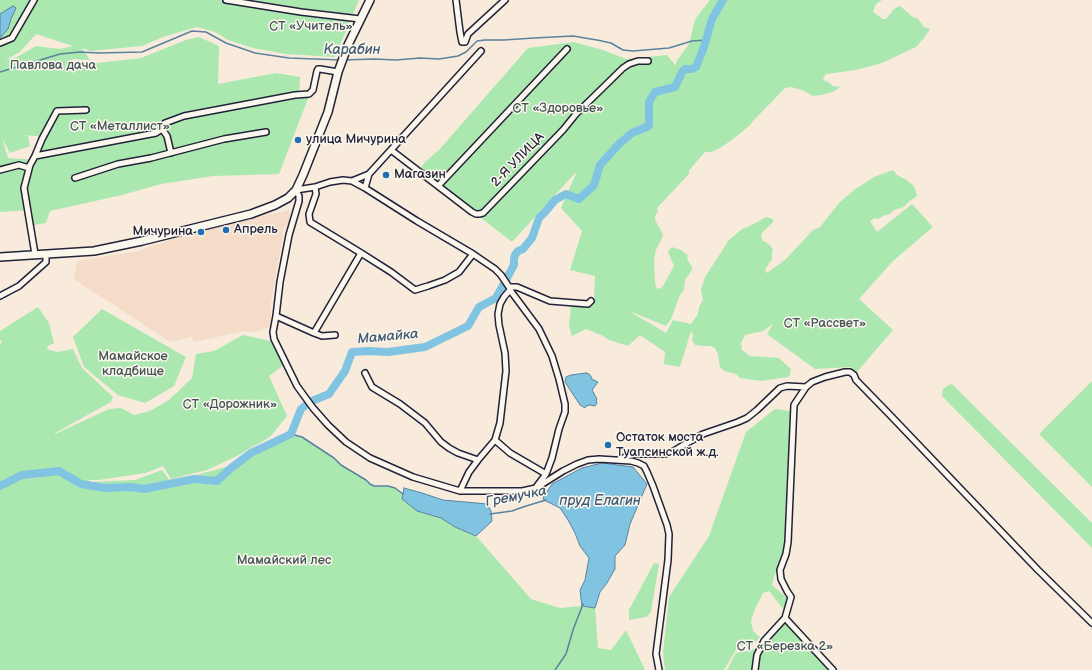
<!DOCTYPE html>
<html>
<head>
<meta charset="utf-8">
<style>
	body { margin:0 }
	canvas { display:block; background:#f8ebdc }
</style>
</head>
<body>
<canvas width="1092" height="670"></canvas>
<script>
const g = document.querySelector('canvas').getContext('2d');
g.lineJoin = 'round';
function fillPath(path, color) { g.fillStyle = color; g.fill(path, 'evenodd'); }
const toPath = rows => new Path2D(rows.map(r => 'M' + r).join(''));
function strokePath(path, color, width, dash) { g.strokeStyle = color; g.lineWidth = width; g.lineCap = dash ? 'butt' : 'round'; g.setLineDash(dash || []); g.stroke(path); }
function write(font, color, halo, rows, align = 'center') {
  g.font = font + ' "Balsamiq Sans",sans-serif'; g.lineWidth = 3; g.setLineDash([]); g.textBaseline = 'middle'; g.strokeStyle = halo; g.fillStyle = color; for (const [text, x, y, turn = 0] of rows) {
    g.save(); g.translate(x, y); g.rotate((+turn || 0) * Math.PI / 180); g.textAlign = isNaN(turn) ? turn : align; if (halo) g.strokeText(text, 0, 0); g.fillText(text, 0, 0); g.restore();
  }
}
const built = toPath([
	[290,210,289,222,284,228,270,309,272,320,269,328,252,332,245,331,194,342,192,337,170,342,74,279,77,261,140,251,147,247,223,225]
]);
const green = toPath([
	[0,0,359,0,335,57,286,54,253,48,228,40,215,32,197,27,163,37,142,46,91,51,82,48,90,60,73,59,70,66,141,58,186,40,199,37,219,46,218,84,276,73,300,77,299,97,309,96,279,174,213,176,161,184,122,195,50,211,46,223,34,225,30,210,0,212],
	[36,34,73,46,60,49,36,46,17,57,5,60,20,52],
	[24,135,47,137,36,160,8,158,2,138,10,153,30,146,28,136],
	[710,0,882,0,876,4,873,12,883,19,886,19,894,9,900,6,913,17,918,19,924,27,930,29,924,38,916,47,882,63,856,70,826,74,823,79,825,81,828,82,833,86,840,87,835,91,822,95,813,96,802,90,791,87,785,88,753,121,750,125,732,140,720,148,711,152,705,152,691,168,689,171,689,174,657,208,658,211,655,216,655,220,663,234,662,238,656,250,654,259,655,283,656,287,658,289,661,288,663,286,674,266,668,252,670,249,672,247,681,250,686,254,688,256,687,259,692,267,692,270,685,280,684,290,680,295,671,319,666,326,629,311,666,333,673,320,691,324,698,314,699,307,702,302,703,299,701,290,705,277,729,240,742,229,748,227,766,217,773,219,773,222,761,234,762,240,770,245,773,250,772,253,772,259,765,270,767,273,786,259,813,230,820,227,839,203,854,190,874,177,893,170,897,175,905,179,913,185,917,194,916,197,908,202,904,207,894,210,890,214,883,216,878,219,875,218,870,221,877,232,912,204,933,227,893,261,859,299,893,330,856,373,851,367,815,369,767,334,773,324,763,331,745,335,741,343,742,350,750,356,779,358,791,369,790,375,788,377,761,381,740,378,736,374,724,371,720,367,718,354,715,348,710,346,703,346,695,345,692,340,693,335,691,331,680,367,664,364,665,352,640,335,628,346,609,340,603,336,586,329,572,336,569,326,571,306,587,306,594,299,595,276,570,270,582,231,561,208,577,171,512,242,419,170,425,162,439,150,528,48,574,42,603,50,626,59,667,55,676,66,676,63,678,59,689,44,694,24,696,18],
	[38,307,49,323,54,343,48,346,47,349,57,352,73,349,82,368,113,397,111,402,55,433,55,434,109,409,121,408,134,415,150,411,169,400,192,378,196,354,214,351,243,335,270,341,284,365,269,376,287,416,270,437,235,457,207,470,171,479,163,466,146,473,99,480,88,480,77,473,91,482,135,480,162,470,171,482,229,466,292,435,302,437,334,458,341,465,366,480,370,484,374,486,388,486,395,488,403,494,402,499,417,511,441,518,455,527,476,536,531,599,560,608,582,606,595,608,598,648,611,650,626,630,645,670,0,670,0,344,2,342,0,339,0,331],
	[102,309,186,357,174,386,145,403,118,395,84,367,73,337],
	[1092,381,1092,487,1039,434],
	[950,384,953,385,1092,523,1092,548,942,396,943,389],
	[775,409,790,411,785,516,785,542,783,554,774,577,772,585,787,598,788,602,786,608,783,609,769,591,763,593,755,609,751,621,753,631,760,637,750,647,739,645,724,670,665,670,663,653,669,597,709,536,746,432],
	[654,563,659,564,651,612,646,617,629,620,629,610],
	[784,613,837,670,727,670,736,653,755,649]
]);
const water = toPath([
	[13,6,16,8,11,19,8,29,0,38,0,14,13,6],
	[586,373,589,374,592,378,592,380,594,380,598,382,592,390,597,399,596,400,597,403,595,406,590,405,586,406,585,408,580,405,565,382,566,377,571,375,586,373],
	[602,463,633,467,647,484,630,524,625,545,615,556,615,569,607,583,600,592,595,608,582,606,581,599,580,590,585,580,589,558,580,546,575,533,568,520,560,508,544,500,543,498,552,484,582,468,602,463],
	[404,488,422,493,443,500,487,504,491,511,492,521,476,536,455,527,441,518,417,511,402,499,404,488]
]);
const stream = toPath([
	[344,60,374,59,396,60,420,58,439,59,458,56,466,52,477,41,485,40,504,40,534,38,573,36,597,40,611,43,623,50,633,51,669,48,692,41,706,40],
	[0,72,60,54,80,52,99,53,142,52,192,31,206,32,226,43,255,53,289,58,341,60],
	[291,434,302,437,334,458,341,465,366,480,370,484,374,486,388,486,395,488,403,494],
	[490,514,512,511,523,507,546,500],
	[555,670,566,654,573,630,583,604]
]);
const river = toPath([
	[312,401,329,394,345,371,352,352,369,351,388,352,425,347,468,326,479,307,496,298,514,265,514,259,515,255,518,251,523,249,532,238,539,218,546,211,555,200,566,194,579,199,594,185,600,165,619,144,632,133,649,126,649,102,655,92,675,87,682,72,685,69,692,69,696,67,704,47,712,19,723,0],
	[0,486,22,475,59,471,81,484,105,488,131,487,144,489,194,479,217,481,231,468,251,453,291,434,301,409,306,405]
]);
const street = toPath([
	[226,0,301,12,360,19],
	[456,0,460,32,462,42,465,42,468,34,505,0],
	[0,43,12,38,34,0],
	[162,129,167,136,171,153],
	[391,150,472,212,476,214,479,214,483,213,563,130,576,114,623,68,629,64,638,61,648,61],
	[35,156,156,133,162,129,165,123,184,116,295,95,309,94,313,90,317,71,318,69,320,69,338,72],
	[0,170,19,165,29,168],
	[75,178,118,164,151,158,224,139,266,132],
	[352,181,365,188,417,221,473,254,495,269,501,275,509,287,517,287,550,301,588,304,591,301],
	[438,186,567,49],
	[315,187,316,194,309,214,310,222,361,253,391,272,415,290,428,286,445,280,459,272,473,254],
	[365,188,369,174],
	[35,254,24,188,30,165,35,156,42,139,57,111,86,110],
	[509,287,510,290,539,329,552,356,559,379,565,404,565,412,559,429,552,458,546,474,537,486],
	[0,296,19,286,46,262,46,254],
	[276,316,273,332,274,339,297,386,313,408,328,425,346,442,370,458,413,477,460,491,522,491,536,488,563,471,577,464,588,460,599,459,631,461,638,463,644,466,647,472,653,486,667,525,669,534,668,560,656,654,659,670],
	[314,333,361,253],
	[335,335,322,336,314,333,276,316,280,282,289,235,299,201,299,196,296,190,315,187,330,182,343,180,352,181,369,174,481,51],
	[365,373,372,387,400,404,425,423,441,442,449,448,458,453,478,460],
	[495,440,510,453,546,474],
	[618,460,633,454,665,454,674,451,687,443,703,434,738,422,747,418,757,410,780,388,787,386,806,387],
	[460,491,469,472,478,460,495,440,500,423,506,371,505,353,499,325,498,314,500,304,504,297,510,290],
	[785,618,833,670],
	[755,670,757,655,764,641,785,618,791,597,787,591,781,579,780,570,786,554,788,542,794,405,806,387,812,382,825,377,845,372,850,372,854,375,856,380,890,415,1038,570,1092,623]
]);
const secondary = toPath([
	[0,257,94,251,142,241,251,214,275,205,288,198,296,190,303,175,328,112,338,72,348,45,370,0]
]);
const markers = [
	[298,140,4,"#1f6fb2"],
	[386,175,4,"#1f6fb2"],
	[226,230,4,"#1f6fb2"],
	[201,232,4,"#1f6fb2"],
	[608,445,4,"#1f6fb2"]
];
const parkNames = [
	["СТ «Учитель»",311,27],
	["Павлова дача",53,66],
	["СТ «Здоровье»",558,109],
	["СТ «Металлист»",120,127],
	["СТ «Рассвет»",825,324],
	["Мамайское",133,357],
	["кладбище",133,372],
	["СТ «Дорожник»",230,405],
	["Мамайский лес",284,561],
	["СТ «Березка 2»",785,647]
];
const poiNames = [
	["улица Мичурина",306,140],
	["Магазин",394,175],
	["Апрель",234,230],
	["Мичурина",193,232,"right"],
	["Остаток моста",616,438],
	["Туапсинской ж.д.",616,453]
];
const streetNames = [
	["2-Я УЛИЦА",518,160,-46]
];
const waterNames = [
	["Карабин",352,50],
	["Мамайка",388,337,-5],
	["Гремучка",516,497,-11],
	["пруд Елагин",600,501]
];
fillPath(built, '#f4dcc9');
fillPath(green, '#aae8b0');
fillPath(water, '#81c4e2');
strokePath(water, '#5b839f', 1);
strokePath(stream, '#5b839f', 1.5);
strokePath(river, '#81c4e2', 8);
strokePath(street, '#22223b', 8);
strokePath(secondary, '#22223b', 10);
strokePath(street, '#fbf7ec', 5);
strokePath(secondary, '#fbf7ec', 7);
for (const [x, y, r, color] of markers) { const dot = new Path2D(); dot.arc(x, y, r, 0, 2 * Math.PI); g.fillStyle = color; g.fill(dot); strokePath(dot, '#fbf7ec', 1.5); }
write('13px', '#445458', '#fbf7ec', parkNames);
write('13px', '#22223b', '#fbf7ec', poiNames, 'left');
write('13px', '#22223b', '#fbf7ec', streetNames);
write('italic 14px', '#435b75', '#fbf7ec', waterNames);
</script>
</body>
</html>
